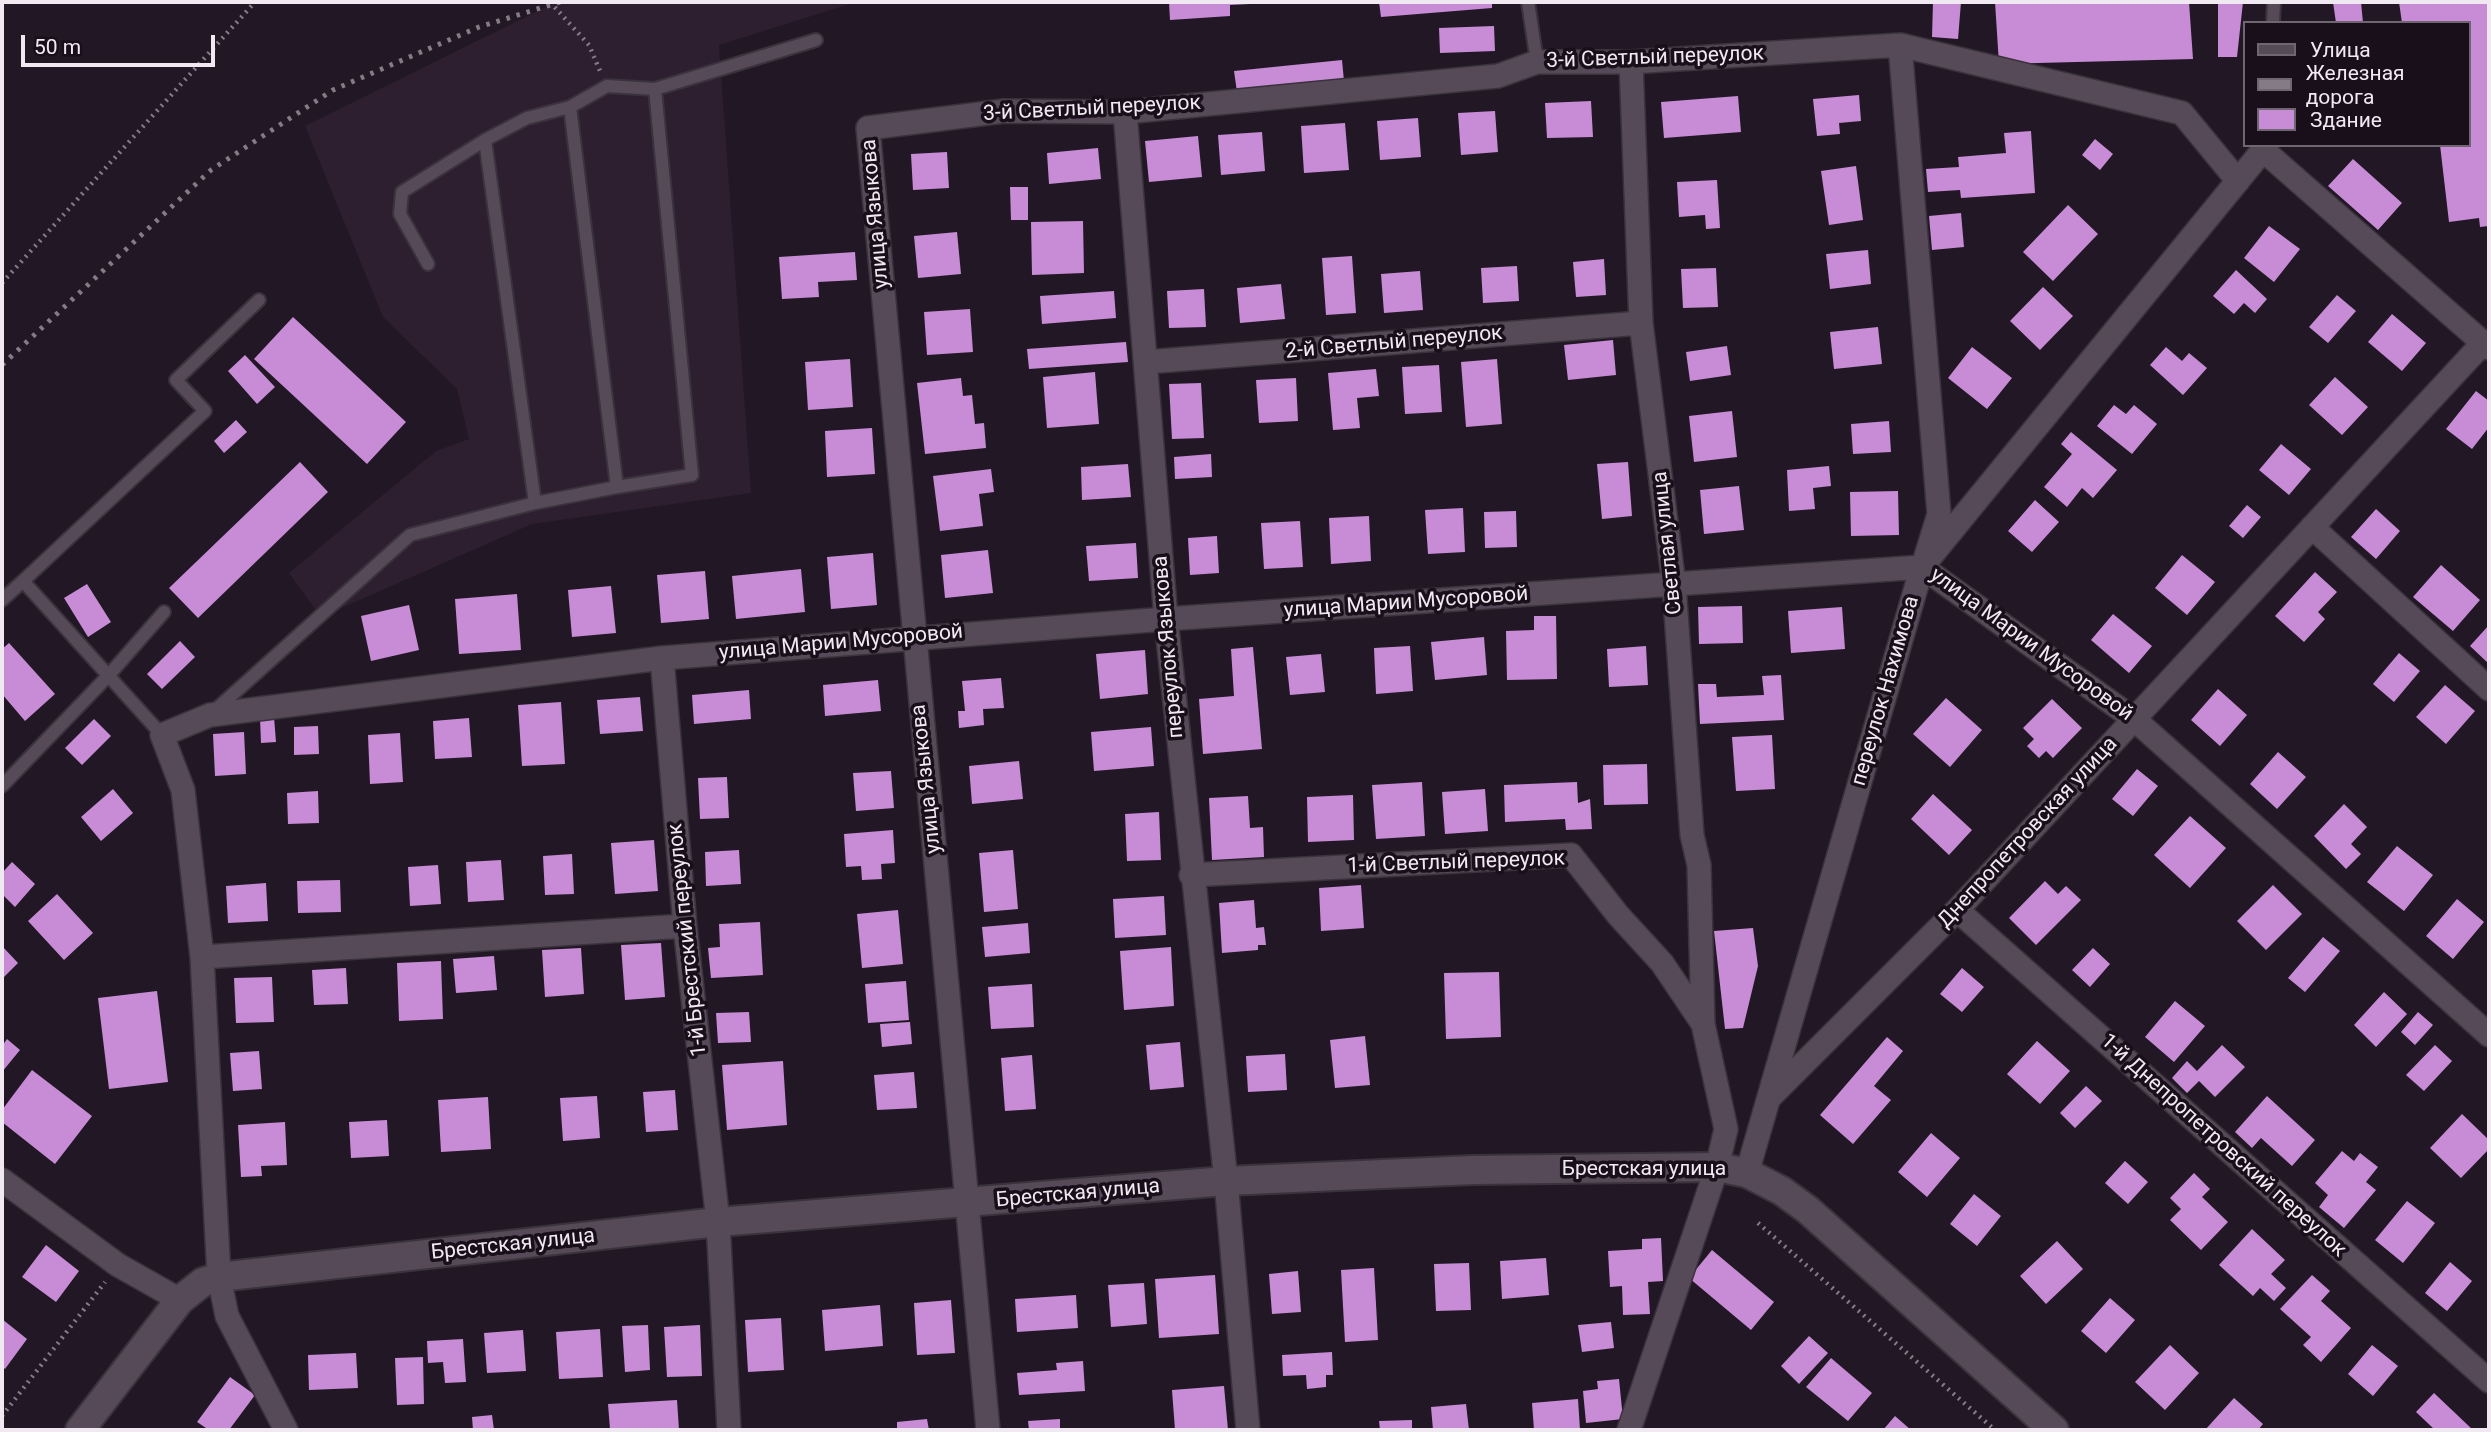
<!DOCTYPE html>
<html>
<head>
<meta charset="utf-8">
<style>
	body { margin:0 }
	#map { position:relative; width:2491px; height:1432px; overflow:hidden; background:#221825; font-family:Roboto,sans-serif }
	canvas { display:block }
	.frame { position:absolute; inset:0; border:4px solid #f1e9f2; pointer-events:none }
	.legend { position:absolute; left:2243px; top:21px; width:228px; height:126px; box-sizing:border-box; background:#190f1b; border:2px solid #6f6671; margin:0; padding:9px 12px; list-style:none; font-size:21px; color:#f1e9f2 }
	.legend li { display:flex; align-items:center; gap:14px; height:35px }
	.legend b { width:35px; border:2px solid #6f6671 }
	.scale { position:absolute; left:21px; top:35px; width:194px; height:32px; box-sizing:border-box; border:4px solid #f1e9f2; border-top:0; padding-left:9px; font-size:21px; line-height:24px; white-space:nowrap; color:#f1e9f2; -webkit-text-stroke:5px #190f1b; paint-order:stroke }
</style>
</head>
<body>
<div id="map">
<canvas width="2491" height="1432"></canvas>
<div class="frame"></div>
<ul class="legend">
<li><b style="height:9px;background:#564a59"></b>Улица</li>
<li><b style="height:9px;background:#847b86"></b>Железная дорога</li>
<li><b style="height:19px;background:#c78cd5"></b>Здание</li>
</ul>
<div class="scale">50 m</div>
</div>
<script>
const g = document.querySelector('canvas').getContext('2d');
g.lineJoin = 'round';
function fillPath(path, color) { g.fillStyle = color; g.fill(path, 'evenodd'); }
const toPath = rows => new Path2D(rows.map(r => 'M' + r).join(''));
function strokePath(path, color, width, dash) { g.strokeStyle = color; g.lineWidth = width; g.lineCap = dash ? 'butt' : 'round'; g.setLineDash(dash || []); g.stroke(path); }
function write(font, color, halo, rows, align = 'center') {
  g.font = font + ' Roboto,sans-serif'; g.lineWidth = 7; g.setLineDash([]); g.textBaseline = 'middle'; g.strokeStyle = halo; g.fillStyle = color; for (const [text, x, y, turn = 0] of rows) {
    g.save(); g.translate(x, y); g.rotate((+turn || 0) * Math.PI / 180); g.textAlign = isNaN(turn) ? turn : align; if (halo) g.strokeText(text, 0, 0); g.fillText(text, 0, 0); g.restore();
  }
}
const built = toPath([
	[556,2,856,2,719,45,751,493,532,524,321,617,289,573,436,451,469,439,457,389,383,317,305,126]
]);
const building = toPath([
	[1169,2,1250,2,1250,4,1230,5,1230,16,1170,20],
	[1379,2,1492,2,1492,8,1381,17],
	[1933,2,1961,2,1958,39,1932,37],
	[1995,2,2189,2,2193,59,1999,64],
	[2218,2,2243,2,2237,57,2218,57],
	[2333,2,2361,2,2363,23,2336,23],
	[2399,2,2489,2,2489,226,2480,227,2479,218,2449,222,2440,145,2468,145,2468,23,2402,23],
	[1494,26,1495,51,1440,53,1439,28],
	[1342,60,1344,81,1237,92,1234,71],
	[1859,95,1861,121,1839,123,1840,134,1817,136,1813,99],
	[1738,96,1741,132,1664,138,1661,102],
	[1591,101,1593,137,1547,138,1545,103],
	[1495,111,1498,152,1461,155,1458,113],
	[1418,118,1421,157,1380,160,1377,121],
	[1345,123,1349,170,1304,173,1301,126],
	[2031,131,2035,193,1961,198,1960,190,1928,192,1926,169,1959,167,1958,157,2006,153,2004,133],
	[1262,132,1265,171,1221,175,1218,135],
	[1198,136,1202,177,1149,182,1145,141],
	[2095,139,2113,154,2100,170,2082,155],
	[1098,148,1101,179,1049,184,1047,153],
	[947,152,949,188,913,190,911,154],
	[2353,159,2402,203,2378,230,2328,186],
	[1856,166,1863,220,1829,225,1821,171],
	[1717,180,1720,228,1706,229,1705,215,1679,217,1677,182],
	[1010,187,1028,187,1028,220,1011,220],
	[2068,205,2098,234,2053,281,2023,252],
	[1961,213,1964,247,1932,250,1929,216],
	[1083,221,1084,273,1032,275,1031,222],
	[2269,226,2300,249,2274,282,2244,258],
	[957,232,961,274,918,278,914,236],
	[1868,250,1871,284,1830,289,1826,254],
	[855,252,857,280,818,282,819,297,782,299,779,257],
	[1352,256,1356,313,1326,315,1322,258],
	[1604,259,1606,295,1576,297,1573,262],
	[1517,266,1519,301,1483,303,1481,268],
	[1716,268,1718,307,1683,308,1681,269],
	[2236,270,2267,299,2255,313,2244,303,2234,314,2213,296],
	[1420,271,1423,310,1384,313,1381,274],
	[1281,284,1285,319,1240,323,1237,288],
	[2043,287,2073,316,2040,350,2010,321],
	[1204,289,1206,327,1169,328,1167,291],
	[1114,291,1116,318,1042,324,1040,296],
	[2337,295,2356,311,2328,343,2309,327],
	[970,309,973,352,927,355,924,312],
	[2392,314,2426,343,2402,371,2368,342],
	[293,317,406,422,367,464,254,359],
	[1878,327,1882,364,1834,369,1830,332],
	[1613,340,1616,375,1568,380,1564,345],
	[1126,342,1128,362,1029,369,1027,349],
	[1727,346,1731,375,1690,381,1686,352],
	[1972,347,2012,378,1987,409,1948,378],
	[2166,347,2182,361,2189,353,2207,368,2183,395,2150,365],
	[245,355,275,387,257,404,228,371],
	[850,359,853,407,808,410,805,362],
	[1497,359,1502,424,1466,427,1461,362],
	[1439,365,1442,412,1405,414,1402,367],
	[1376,369,1379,396,1357,398,1360,428,1333,430,1328,373],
	[1095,372,1099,424,1047,428,1043,377],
	[2335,377,2368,407,2342,435,2309,405],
	[961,378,963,396,972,395,975,424,984,423,986,448,925,454,917,383],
	[1296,378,1298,421,1259,423,1256,380],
	[1201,383,1204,438,1172,439,1169,384],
	[2476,391,2489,401,2489,427,2472,449,2446,429],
	[2114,405,2126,414,2134,405,2157,424,2132,454,2097,426],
	[1732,411,1737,457,1694,462,1689,416],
	[236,420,247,432,224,453,214,441],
	[1889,421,1891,452,1853,454,1851,424],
	[872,428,875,474,827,477,825,431],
	[2071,432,2117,470,2093,498,2082,488,2067,507,2044,487,2072,454,2061,444],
	[2281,444,2311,469,2289,495,2259,470],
	[1211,454,1212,477,1175,479,1174,457],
	[300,462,328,492,198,618,169,588],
	[1628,462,1632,516,1602,519,1597,464],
	[1128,464,1131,497,1082,500,1081,467],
	[1829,466,1831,486,1813,488,1815,509,1789,511,1787,470],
	[991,469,994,492,979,494,983,526,940,531,933,476],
	[1739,486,1744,530,1704,534,1700,490],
	[1898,491,1899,535,1851,536,1850,492],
	[2035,500,2059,522,2032,552,2008,531],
	[2247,505,2261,517,2243,538,2229,526],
	[1463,508,1465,552,1428,554,1425,510],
	[2376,509,2400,531,2376,559,2351,537],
	[1516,511,1517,547,1485,548,1484,512],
	[1369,516,1371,561,1331,564,1329,518],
	[1300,521,1303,567,1264,569,1261,523],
	[1217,536,1219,573,1190,575,1188,538],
	[1136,543,1138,578,1089,581,1086,546],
	[988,550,993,593,945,598,941,555],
	[873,553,877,605,831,609,827,557],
	[2182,555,2215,582,2187,615,2155,588],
	[2441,565,2480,600,2453,631,2413,597],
	[801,569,805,612,736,619,732,576],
	[705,571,709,619,661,623,657,575],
	[2315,572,2337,592,2318,612,2325,619,2304,642,2275,616],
	[87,584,111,622,88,637,64,598],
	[611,586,616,633,572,637,568,590],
	[517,594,521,650,459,654,455,599],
	[409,605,419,650,371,661,361,616],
	[1742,606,1743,643,1699,644,1698,607],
	[1842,607,1845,649,1791,653,1788,611],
	[2113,614,2152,646,2129,673,2091,640],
	[1534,616,1556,616,1557,679,1507,680,1506,631,1534,630],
	[2489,625,2489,664,2470,646],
	[1484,637,1487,675,1435,680,1431,642],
	[180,641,195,657,162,689,147,674],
	[9,643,55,694,25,721,2,694,2,649],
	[1410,646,1413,691,1376,694,1374,648],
	[1646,646,1648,685,1609,687,1607,649],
	[1253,647,1262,749,1203,754,1199,699,1234,696,1231,649],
	[1145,650,1148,694,1100,699,1096,654],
	[2399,653,2420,671,2394,702,2373,684],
	[1321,654,1325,692,1290,695,1286,657],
	[1781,675,1784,720,1700,724,1698,684,1716,684,1717,697,1764,695,1762,676],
	[1001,678,1004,708,983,709,984,725,959,728,958,711,965,711,962,681],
	[878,680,881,711,825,716,823,685],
	[2445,685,2475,711,2446,744,2416,717],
	[2218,689,2247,715,2220,746,2191,720],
	[749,690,751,719,694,724,692,695],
	[640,697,643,731,600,734,597,700],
	[1946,698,1982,730,1950,767,1913,734],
	[2052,699,2082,728,2053,758,2046,751,2039,758,2027,746,2034,739,2023,728],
	[561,702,565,764,522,766,518,705],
	[274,717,276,742,261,743,260,718],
	[469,718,472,757,435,759,433,721],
	[94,719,111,736,82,765,65,748],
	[318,726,319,754,294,755,294,727],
	[1151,727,1154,766,1094,771,1091,732],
	[244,732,246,774,215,776,213,734],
	[400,733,403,782,370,784,368,735],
	[1772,735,1775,789,1736,791,1732,737],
	[2278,752,2306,777,2277,809,2250,784],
	[1019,761,1023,799,972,804,969,766],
	[1647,764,1648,804,1604,805,1603,765],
	[2137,769,2158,786,2133,816,2112,799],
	[891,771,894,808,856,811,853,773],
	[727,777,729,818,700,819,698,778],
	[1422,782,1425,836,1376,839,1372,785],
	[1577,782,1578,803,1590,799,1592,829,1566,830,1565,819,1505,822,1504,785],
	[113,789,133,813,101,841,81,817],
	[1485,789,1488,831,1445,834,1442,792],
	[318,791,319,823,288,824,287,793],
	[1933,794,1972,830,1949,855,1911,819],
	[1353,795,1354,840,1308,842,1307,797],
	[1248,796,1250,828,1263,827,1264,857,1212,860,1209,798],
	[2344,804,2367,827,2351,844,2361,854,2346,869,2314,836],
	[1159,812,1161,860,1127,861,1125,814],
	[2190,816,2226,848,2190,888,2154,855],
	[893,830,895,863,881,864,882,879,862,880,861,866,846,867,844,834],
	[654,840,658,891,615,894,611,843],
	[2397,846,2433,875,2404,911,2367,882],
	[739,850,741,884,706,886,705,852],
	[1013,850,1018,909,984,912,979,853],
	[572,854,574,894,545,895,543,856],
	[501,860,504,900,468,902,466,862],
	[12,862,35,884,15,907,2,894,2,873],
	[438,865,441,904,410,906,408,867],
	[340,880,341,912,298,913,297,881],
	[2045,881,2058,894,2066,886,2081,900,2036,945,2009,918],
	[266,883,268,921,228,923,226,886],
	[1361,885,1364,928,1321,931,1319,888],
	[2273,885,2302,914,2266,950,2237,921],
	[57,894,93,933,64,960,28,921],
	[1164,896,1166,935,1115,938,1113,899],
	[2457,899,2484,922,2453,959,2426,936],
	[1254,900,1256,928,1264,927,1266,945,1258,945,1258,950,1222,953,1219,903],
	[898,910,903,964,862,968,857,914],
	[760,922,763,975,711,978,708,948,720,947,719,924],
	[1028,923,1030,953,985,957,982,927],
	[1753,928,1758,966,1743,1028,1725,1029,1714,931],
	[2323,937,2340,951,2305,992,2288,978],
	[661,943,665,997,625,1000,621,945],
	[2,946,18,963,2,979],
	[1171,947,1174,1006,1124,1010,1120,951],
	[581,948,584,994,545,997,542,950],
	[2093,948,2110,964,2090,987,2072,970],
	[494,956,497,990,456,993,453,959],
	[441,961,443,1019,399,1021,397,963],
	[346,968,348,1004,314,1005,312,970],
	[1962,968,1984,987,1962,1012,1940,994],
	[1499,972,1501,1037,1446,1039,1444,973],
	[272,977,274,1022,236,1023,234,978],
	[906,981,909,1020,868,1023,865,984],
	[1032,984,1034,1027,991,1029,988,987],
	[157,991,168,1082,109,1089,98,998],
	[2384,992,2407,1014,2376,1047,2354,1025],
	[2175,1001,2205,1026,2174,1062,2145,1037],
	[749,1012,751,1042,718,1043,716,1013],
	[2418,1012,2433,1025,2415,1045,2401,1032],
	[910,1022,912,1044,882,1047,880,1024],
	[1365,1036,1370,1085,1335,1088,1330,1040],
	[1887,1037,1903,1051,1874,1086,1891,1100,1853,1144,1820,1115],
	[7,1039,20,1050,2,1072,2,1046],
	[2037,1041,2070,1071,2040,1104,2007,1074],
	[1180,1042,1184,1087,1150,1090,1146,1045],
	[2222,1045,2245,1067,2215,1097,2199,1081,2187,1093,2172,1078,2187,1061,2197,1071],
	[2435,1045,2452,1061,2424,1091,2406,1075],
	[259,1051,262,1089,233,1091,230,1053],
	[1285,1054,1287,1090,1248,1092,1246,1056],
	[1032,1055,1036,1109,1005,1111,1001,1058],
	[783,1061,787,1125,727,1130,722,1065],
	[32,1070,92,1116,55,1164,2,1122,2,1110],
	[914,1072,917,1108,877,1110,874,1075],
	[2086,1086,2102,1101,2075,1128,2060,1113],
	[675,1090,678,1130,646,1132,643,1092],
	[597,1096,600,1138,563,1141,560,1098],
	[2267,1096,2315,1140,2292,1166,2261,1138,2252,1148,2235,1132],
	[488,1097,491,1149,441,1152,438,1100],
	[2462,1114,2489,1140,2489,1149,2461,1178,2430,1148],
	[387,1120,389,1156,351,1158,349,1122],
	[285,1122,287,1165,261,1166,262,1176,241,1177,238,1125],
	[1931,1133,1960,1158,1927,1197,1898,1172],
	[2342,1151,2354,1161,2360,1153,2378,1167,2366,1182,2376,1190,2344,1228,2319,1207,2328,1195,2315,1183],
	[2125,1161,2148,1182,2128,1204,2105,1183],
	[2194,1173,2210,1189,2202,1197,2228,1222,2201,1250,2170,1220,2181,1209,2170,1198],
	[1974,1194,2001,1216,1977,1246,1950,1224],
	[2407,1201,2435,1223,2403,1263,2375,1240],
	[2252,1229,2285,1260,2271,1274,2286,1288,2274,1301,2260,1288,2253,1296,2219,1265],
	[1661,1238,1663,1281,1648,1282,1650,1314,1623,1315,1622,1286,1610,1287,1608,1251,1642,1249,1642,1239],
	[2057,1241,2083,1269,2046,1304,2020,1276],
	[46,1245,79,1271,56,1302,22,1277],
	[1712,1250,1774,1302,1751,1330,1689,1278],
	[1546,1258,1549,1295,1502,1299,1500,1261],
	[2450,1262,2472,1281,2447,1311,2425,1293],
	[1469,1263,1471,1310,1436,1311,1434,1264],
	[1374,1268,1378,1340,1345,1342,1341,1270],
	[1298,1271,1301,1312,1272,1314,1269,1274],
	[1215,1275,1219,1334,1159,1338,1155,1279],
	[2312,1275,2330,1291,2321,1301,2351,1328,2321,1362,2303,1345,2311,1337,2280,1309],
	[1144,1283,1147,1324,1111,1327,1108,1285],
	[1076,1295,1078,1328,1017,1332,1015,1299],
	[2110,1298,2135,1320,2106,1353,2081,1331],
	[951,1300,955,1353,917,1355,914,1303],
	[880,1305,883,1346,825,1351,822,1310],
	[781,1318,784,1370,748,1372,745,1320],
	[2,1319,27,1339,5,1369,2,1366],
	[1611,1322,1614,1348,1582,1352,1578,1325],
	[648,1325,650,1370,625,1372,622,1326],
	[700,1325,702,1376,667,1377,664,1327],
	[600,1329,603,1377,559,1379,556,1332],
	[523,1330,526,1371,487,1373,484,1333],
	[1809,1336,1828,1353,1799,1384,1781,1366],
	[463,1339,466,1382,445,1383,443,1362,428,1363,427,1341],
	[2170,1345,2199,1373,2165,1410,2135,1382],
	[2372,1345,2398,1366,2373,1396,2348,1374],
	[1332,1352,1333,1375,1326,1375,1326,1387,1307,1389,1306,1375,1283,1376,1282,1355],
	[356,1353,358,1388,309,1390,308,1355],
	[423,1357,424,1404,397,1405,395,1358],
	[1831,1358,1872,1393,1848,1421,1806,1387],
	[1083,1361,1085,1391,1019,1395,1017,1373,1057,1370,1056,1363],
	[230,1377,255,1395,229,1430,209,1430,197,1422],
	[1619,1379,1623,1419,1586,1423,1583,1391,1598,1389,1597,1381],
	[1224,1386,1228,1430,1175,1430,1172,1390],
	[2434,1393,2473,1430,2435,1430,2416,1412],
	[2234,1398,2263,1424,2258,1430,2205,1430],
	[1578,1399,1580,1430,1534,1430,1532,1403],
	[677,1400,679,1430,610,1429,608,1404],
	[1466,1404,1469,1430,1433,1430,1431,1407],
	[492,1415,494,1430,473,1430,472,1417],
	[1895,1416,1911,1430,1883,1430],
	[927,1419,929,1430,897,1430,897,1422],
	[1060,1419,1060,1430,1029,1430,1028,1421],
	[1412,1420,1412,1430,1380,1430,1379,1421]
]);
const path = toPath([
	[550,2,589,45,600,71],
	[2,283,255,2],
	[1758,1223,1995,1430],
	[2,1416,105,1282]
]);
const service = toPath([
	[1528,2,1537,62],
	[2273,23,2274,2],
	[655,89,816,40],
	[428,264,400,214,402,192,485,140,527,118,570,107,607,86,655,89,692,475,617,487],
	[535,503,617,487,570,107],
	[2,600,23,581],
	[212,713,410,535,535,503,485,140],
	[162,735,23,581,205,411,176,380,259,300],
	[2,786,108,676,164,612]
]);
const minor = toPath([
	[1900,45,1939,514,1926,556],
	[1631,62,1641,323,1674,585,1692,835,1699,865,1703,1024],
	[1125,112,1166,619,1226,1181,1248,1430],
	[1146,362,1641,323],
	[2312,527,2489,689],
	[662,658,685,926,718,1222,729,1430],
	[1191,875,1571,855,1618,915,1662,963,1703,1024,1726,1129,1717,1167,1629,1430],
	[1957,910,2489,1381],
	[202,957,685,926],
	[1769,1098,1957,910,2483,343],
	[1747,1173,1922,567,2263,150,2489,348],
	[2,1180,118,1265,180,1300],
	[286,1430,227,1316,219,1277,202,957,183,790,162,735,210,715,662,658,1166,619,1922,567,2134,719,2489,1035],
	[988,1430,868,128,1004,111,1125,112,1498,76,1537,62,1631,62,1900,45,2182,113,2238,181]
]);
const tertiary = toPath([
	[80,1430,180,1300,203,1282,219,1277,718,1222,1226,1181,1473,1170,1717,1167,1747,1173,1782,1191,1808,1210,2054,1430]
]);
const rail = toPath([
	[2,365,211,170,333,90,479,27,560,2]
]);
const streetNames = [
	["3-й Светлый переулок",1655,58,-2],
	["3-й Светлый переулок",1092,109,-3],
	["улица Языкова",876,214,-95],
	["2-й Светлый переулок",1394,343,-5],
	["Светлая улица",1668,543,-96],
	["улица Марии Мусоровой",1406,603,-4],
	["улица Марии Мусоровой",841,643,-5],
	["улица Марии Мусоровой",2031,645,36],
	["переулок Языкова",1169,647,-95],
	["переулок Нахимова",1886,691,-74],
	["улица Языкова",927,779,-96],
	["Днепропетровская улица",2028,833,-47],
	["1-й Светлый переулок",1456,863,-2],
	["1-й Брестский переулок",688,940,-96],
	["1-й Днепропетровский переулок",2223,1146,42],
	["Брестская улица",1644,1170],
	["Брестская улица",1078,1194,-5],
	["Брестская улица",513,1245,-6]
];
fillPath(built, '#2d1e30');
fillPath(building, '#c78cd5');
strokePath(service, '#3a323c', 16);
strokePath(minor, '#3a323c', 26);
strokePath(tertiary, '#3a323c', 32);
strokePath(path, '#857c87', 4.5, [2, 5]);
strokePath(service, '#564a59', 12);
strokePath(minor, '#564a59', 23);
strokePath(tertiary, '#564a59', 28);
strokePath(rail, '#847b86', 5, [3.5, 7]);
write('21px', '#f1e9f2', '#190f1b', streetNames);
</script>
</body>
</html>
